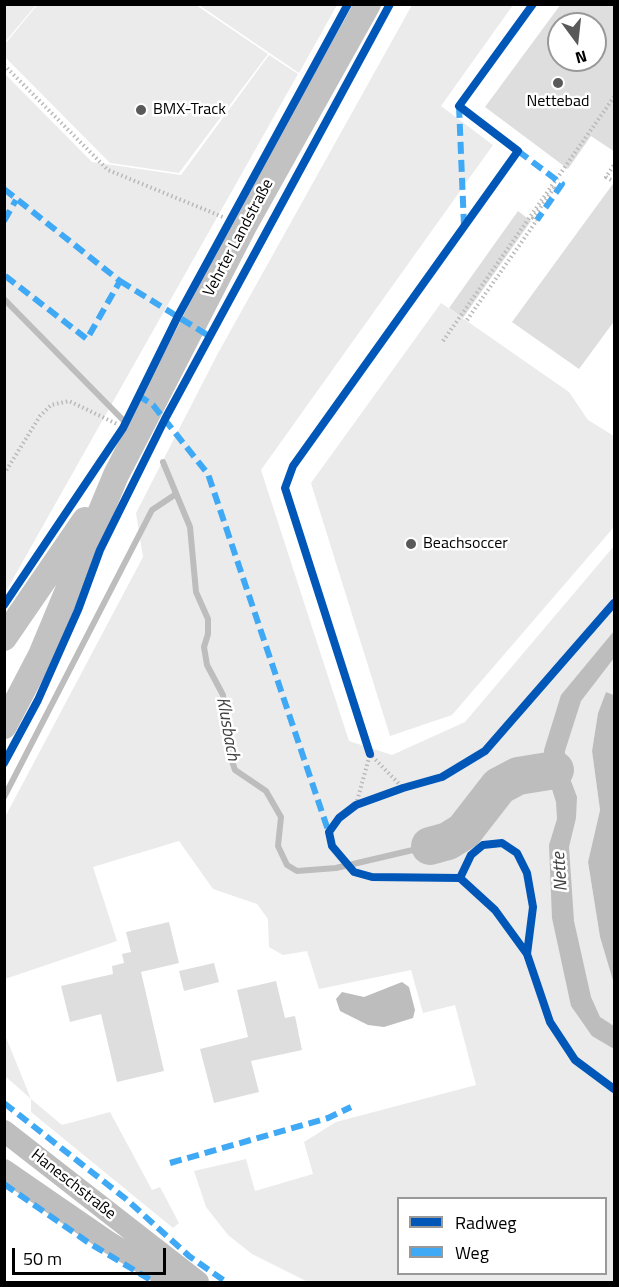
<!DOCTYPE html>
<html>
<head>
<meta charset="utf-8">
<style>
	body { margin:0 }
	#map { position:relative; width:619px; height:1287px; overflow:hidden; background:#fff; font-family:"Titillium Web",sans-serif }
	canvas { display:block }
	.frame { position:absolute; inset:0; border:6px solid #000; pointer-events:none }
	.legend { position:absolute; left:397px; top:1197px; width:210px; height:78px; box-sizing:border-box; background:#fff; border:2px solid #999; margin:0; padding:8px 10px; list-style:none; font-size:18px; color:#000 }
	.legend li { display:flex; align-items:center; gap:12px; height:30px }
	.legend b { width:30px; border:2px solid #999 }
	.north { position:absolute; left:547px; top:12px; width:60px; height:60px; box-sizing:border-box; background:#fff; border:2px solid #999; border-radius:50%; rotate:165deg; font-size:16px; font-weight:700; line-height:24px; text-align:center; color:#000 }
	.north::after { content:''; display:block; margin:auto; width:21px; height:27px; background:#595959; clip-path:polygon(50% 0,100% 100%,50% 72%,0 100%) }
	.scale { position:absolute; left:12px; top:1248px; width:154px; height:27px; box-sizing:border-box; border:3px solid #000; border-top:0; padding-left:8px; font-size:18px; line-height:21px; white-space:nowrap; color:#000; -webkit-text-stroke:4px #fff; paint-order:stroke }
</style>
</head>
<body>
<div id="map">
<canvas width="619" height="1287"></canvas>
<div class="frame"></div>
<ul class="legend">
<li><b style="height:8px;background:#0057b8"></b>Radweg</li>
<li><b style="height:8px;background:#3fa9f5"></b>Weg</li>
</ul>
<div class="north">N</div>
<div class="scale">50 m</div>
</div>
<script>
const g = document.querySelector('canvas').getContext('2d');
g.lineJoin = 'round';
function fillPath(path, color) { g.fillStyle = color; g.fill(path, 'evenodd'); }
const toPath = rows => new Path2D(rows.map(r => 'M' + r).join(''));
function strokePath(path, color, width, dash) { g.strokeStyle = color; g.lineWidth = width; g.lineCap = dash ? 'butt' : 'round'; g.setLineDash(dash || []); g.stroke(path); }
function write(font, color, halo, rows, align = 'center') {
  g.font = font + ' "Titillium Web",sans-serif'; g.lineWidth = 5; g.setLineDash([]); g.textBaseline = 'middle'; g.strokeStyle = halo; g.fillStyle = color; for (const [text, x, y, turn = 0] of rows) {
    g.save(); g.translate(x, y); g.rotate((+turn || 0) * Math.PI / 180); g.textAlign = isNaN(turn) ? turn : align; if (halo) g.strokeText(text, 0, 0); g.fillText(text, 0, 0); g.restore();
  }
}
const green = toPath([
	[5,4,36,5,5,42,4,5],
	[38,4,196,5,268,54,179,173,110,163,5,57,5,44],
	[199,5,337,5,299,73],
	[412,5,513,5,441,106,493,145,261,470,349,741,392,755,465,722,614,546,614,695,606,692,598,713,592,751,600,810,588,862,600,937,614,984,614,1282,308,1282,252,1254,228,1235,206,1207,194,1171,246,1159,255,1191,313,1174,304,1142,336,1122,476,1085,455,1005,423,1013,411,970,319,989,307,951,283,955,269,947,268,919,257,904,213,889,179,841,93,867,117,941,5,979,5,817,143,557,136,513,217,355],
	[398,1198,606,1198,606,1274,398,1274],
	[269,55,298,74,5,593,5,74,92,162,181,175],
	[441,303,569,392,588,420,614,436,614,527,452,715,390,736,311,483],
	[5,1035,31,1099,62,1125,110,1112,152,1190,160,1187,179,1223,173,1228,31,1112,31,1099,5,1076]
]);
const water = toPath([
	[614,631,614,658,581,701,565,751,565,765,577,797,576,818,569,847,574,921,591,997,600,1017,614,1026,614,1049,592,1036,571,1006,552,918,549,845,557,819,556,802,545,767,544,750,561,695],
	[606,692,614,695,614,984,600,937,588,862,600,810,592,751,598,713],
	[402,982,409,987,415,1010,413,1018,384,1027,368,1025,340,1011,336,999,342,992,364,997]
]);
const stream = toPath([
	[4,299,123,420],
	[163,462,190,527,196,592,208,619,208,634,204,647,207,665,223,695,228,749,235,770,266,791,281,817,278,846,287,865,297,871,336,868,430,846],
	[4,797,152,510,176,494]
]);
const river = toPath([
	[430,846,448,841,464,831,499,786,518,776,555,770]
]);
const building = toPath([
	[561,4,615,4,615,152,591,136,568,169,485,107],
	[559,24,595,24,595,60,559,60],
	[615,181,615,320,579,369,512,322],
	[518,211,531,221,463,318,449,308],
	[169,922,179,963,141,972,164,1071,117,1082,101,1014,70,1022,61,986,113,974,112,966,124,963,122,954,131,952,126,932],
	[214,963,219,982,184,991,179,971],
	[276,981,285,1018,295,1016,302,1050,251,1061,259,1092,214,1103,200,1049,248,1037,237,990]
]);
const path = toPath([
	[4,65,108,170,223,217],
	[611,180,606,177,614,165],
	[467,320,537,220,533,218,554,188,551,186],
	[443,341,614,97],
	[293,466,285,488,370,754,403,788],
	[4,474,40,416,51,405,69,401,117,424],
	[356,805,370,754]
]);
const tertiary = toPath([
	[4,1131,198,1282],
	[4,1170,110,1243,174,1282]
]);
const secondary = toPath([
	[4,638,85,520],
	[4,726,41,655,116,475,244,226,368,4]
]);
const quiet = toPath([
	[459,106,464,226],
	[518,151,562,184,537,220],
	[4,189,120,281,87,339,4,275],
	[4,221,16,200],
	[120,281,209,336],
	[138,395,153,405,208,474,330,836],
	[4,1103,126,1199,189,1256,226,1282],
	[170,1163,328,1118,351,1107],
	[4,1184,89,1243,154,1282]
]);
const cycleway = toPath([
	[614,603,485,751,442,777,403,788,356,805,339,818,329,832,332,846,354,872,372,877,460,878,495,910,527,954,550,1022,575,1060,614,1089],
	[4,605,123,428,178,316,348,4],
	[370,754,285,488,293,466,518,151,459,106,533,4],
	[4,763,38,700,78,610,100,550,165,419,390,4],
	[460,878,471,855,483,845,502,843,517,853,527,873,533,907,527,954]
]);
const markers = [
	[558,83,6,"#595959"],
	[141,110,6,"#595959"],
	[411,544,6,"#595959"]
];
const poiNames = [
	["Nettebad",558,102,"center"],
	["BMX-Track",153,110],
	["Beachsoccer",423,544]
];
const streetNames = [
	["Vehrter Landstraße",239,238,-62],
	["Haneschstraße",73,1185,38]
];
const waterNames = [
	["Klusbach",227,729,80],
	["Nette",561,872,-94]
];
fillPath(green, '#ebebeb');
fillPath(water, '#bdbdbd');
strokePath(stream, '#bdbdbd', 6);
strokePath(river, '#bdbdbd', 38);
fillPath(building, '#dedede');
strokePath(path, '#b9b9b9', 4, [1.5, 3]);
strokePath(tertiary, '#bebebe', 22);
strokePath(secondary, '#c2c2c2', 26);
strokePath(quiet, '#3fa9f5', 6, [12, 6]);
strokePath(cycleway, '#0057b8', 8);
for (const [x, y, r, color] of markers) { const dot = new Path2D(); dot.arc(x, y, r, 0, 2 * Math.PI); g.fillStyle = color; g.fill(dot); strokePath(dot, '#fff', 2); }
write('16px', '#000', '#fff', poiNames, 'left');
write('16px', '#000', '#fff', streetNames);
write('italic 18px', '#424242', '#fff', waterNames);
</script>
</body>
</html>
